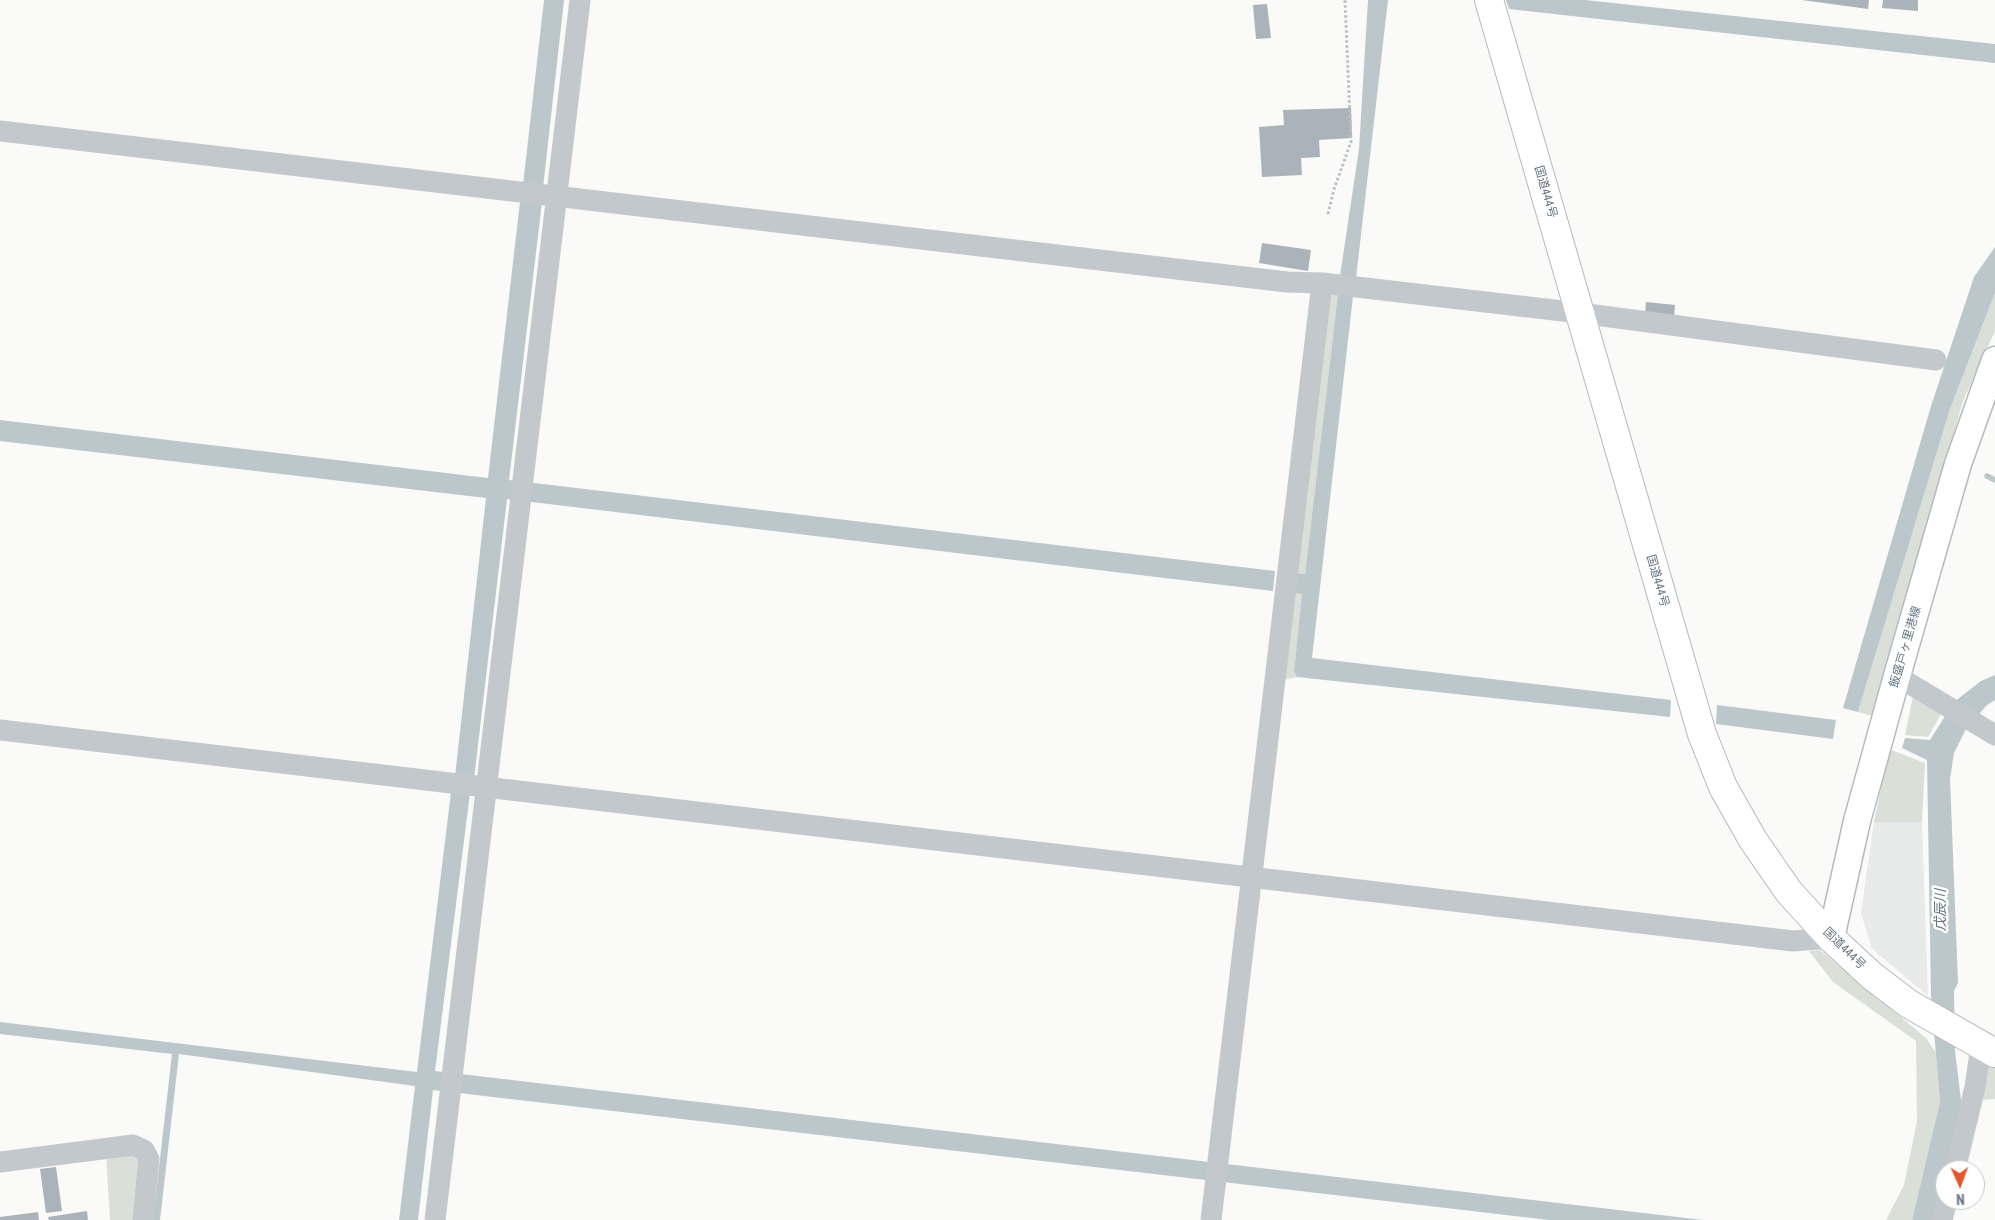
<!DOCTYPE html>
<html>
<head>
<meta charset="utf-8">
<style>
	body { margin:0 }
	#map { position:relative; width:1995px; height:1220px; overflow:hidden; background:#fafaf8; font-family:"Roboto Condensed",sans-serif }
	canvas { display:block }
	.north { position:absolute; left:1935px; top:1160px; width:50px; height:50px; box-sizing:border-box; background:#fff; border:1px solid #c1c8cd; border-radius:50%; rotate:178deg; font-size:14px; font-weight:700; line-height:20px; text-align:center; color:#657683 }
	.north::after { content:''; display:block; margin:auto; width:18px; height:22px; background:#e4572e; clip-path:polygon(50% 0,100% 100%,50% 72%,0 100%) }
</style>
</head>
<body>
<div id="map">
<canvas width="1995" height="1220"></canvas>
<div class="north">N</div>
</div>
<script>
const g = document.querySelector('canvas').getContext('2d');
g.lineJoin = 'round';
function fillPath(path, color) { g.fillStyle = color; g.fill(path, 'evenodd'); }
const toPath = rows => new Path2D(rows.map(r => 'M' + r).join(''));
function strokePath(path, color, width, dash) { g.strokeStyle = color; g.lineWidth = width; g.lineCap = dash ? 'butt' : 'round'; g.setLineDash(dash || []); g.stroke(path); }
function write(font, color, halo, rows, align = 'center') {
  g.font = font + ' "Roboto Condensed","Noto Sans JP",sans-serif'; g.lineWidth = 5; g.setLineDash([]); g.textBaseline = 'middle'; g.strokeStyle = halo; g.fillStyle = color; for (const [text, x, y, turn = 0] of rows) {
    g.save(); g.translate(x, y); g.rotate((+turn || 0) * Math.PI / 180); g.textAlign = isNaN(turn) ? turn : align; if (halo) g.strokeText(text, 0, 0); g.fillText(text, 0, 0); g.restore();
  }
}
const built = toPath([
	[1874,822,1922,822,1928,996,1872,949,1861,913]
]);
const green = toPath([
	[1995,293,1995,331,1963,401,1873,716,1858,712,1950,409],
	[1338,294,1305,574,1294,573,1329,295],
	[1292,593,1303,594,1294,672,1297,677,1284,680],
	[1913,696,1942,712,1928,737,1905,735],
	[1889,749,1925,763,1922,822,1874,822],
	[1820,950,1926,1038,1936,1053,1940,1102,1912,1220,1886,1220,1904,1185,1917,1121,1916,1041,1833,982,1809,951],
	[1987,1062,1995,1067,1995,1099,1982,1100],
	[130,1148,144,1158,137,1220,110,1220,106,1153]
]);
const water = toPath([
	[544,0,564,0,543,188,523,185],
	[1368,0,1388,0,1356,278,1340,276,1359,149],
	[1506,0,1585,0,1995,44,1995,63,1509,9],
	[520,202,542,202,509,480,1275,571,1273,591,507,499,474,779,455,777,486,498,0,441,0,420,488,478],
	[1995,247,1995,293,1950,409,1858,712,1843,708,1931,406,1974,277],
	[1338,294,1353,296,1312,658,1671,700,1670,717,1297,677,1294,672,1302,594,1292,593,1294,573,1305,574],
	[1995,675,1995,700,1987,705,1966,729,1954,753,1950,779,1958,983,1954,991,1955,1051,1962,1108,1934,1220,1912,1220,1940,1102,1931,996,1927,760,1902,748,1905,738,1930,740,1954,702,1981,681],
	[1717,705,1836,720,1833,739,1716,724],
	[451,792,470,793,435,1071,1703,1220,1549,1220,433,1090,418,1220,399,1220,415,1086,179,1054,160,1220,153,1220,172,1054,0,1034,0,1022,417,1072]
]);
const stream = toPath([
	[1987,476,1995,480]
]);
const building = toPath([
	[1802,0,1869,0,1868,9],
	[1883,0,1918,0,1918,11,1882,8],
	[1267,4,1271,38,1256,39,1253,5],
	[1351,108,1352,138,1319,140,1320,157,1301,158,1302,175,1262,177,1259,127,1284,125,1283,110],
	[1262,243,1311,250,1308,271,1259,263],
	[1646,302,1675,305,1674,317,1645,315],
	[56,1167,62,1211,46,1213,40,1169],
	[87,1211,88,1220,49,1220,48,1217],
	[38,1212,39,1220,0,1220,0,1217]
]);
const path = toPath([
	[1328,214,1334,189,1351,142,1345,0]
]);
const minor = toPath([
	[0,131,1287,282,1322,283],
	[1897,676,1995,735],
	[0,730,1793,941,1831,938],
	[0,1162,133,1145,144,1150,149,1159,143,1220],
	[1955,1170,1975,1087,1981,1046],
	[435,1220,580,0],
	[1211,1220,1322,283,1580,313,1936,360],
	[1942,1220,1947,1200]
]);
const major = toPath([
	[1831,938,1857,821,1897,676,1958,464,1995,360]
]);
const highway = toPath([
	[1489,0,1702,734,1723,787,1753,840,1789,892,1831,938,1872,976,1909,1004,1995,1053]
]);
const streetNames = [
	["国道444号",1545,192,74],
	["国道444号",1657,581,74],
	["飯盛戸ヶ里港線",1906,647,-74],
	["国道444号",1844,949,44]
];
const waterNames = [
	["戊辰川",1941,910,-90]
];
fillPath(built, '#e8e9e9');
fillPath(green, '#dadfd7');
fillPath(water, '#bbc7cb');
strokePath(stream, '#bbc7cb', 5.5);
fillPath(building, '#aab3b9');
strokePath(major, '#b5babe', 29);
strokePath(highway, '#b4b9bd', 30);
strokePath(path, '#bbbfc2', 3, [2.5, 2.5]);
strokePath(minor, '#c3c8cc', 21);
strokePath(major, '#fff', 26);
strokePath(highway, '#fff', 28);
write('12px', '#657683', '#fff', streetNames);
write('italic 14px', '#60757c', '#fff', waterNames);
</script>
</body>
</html>
